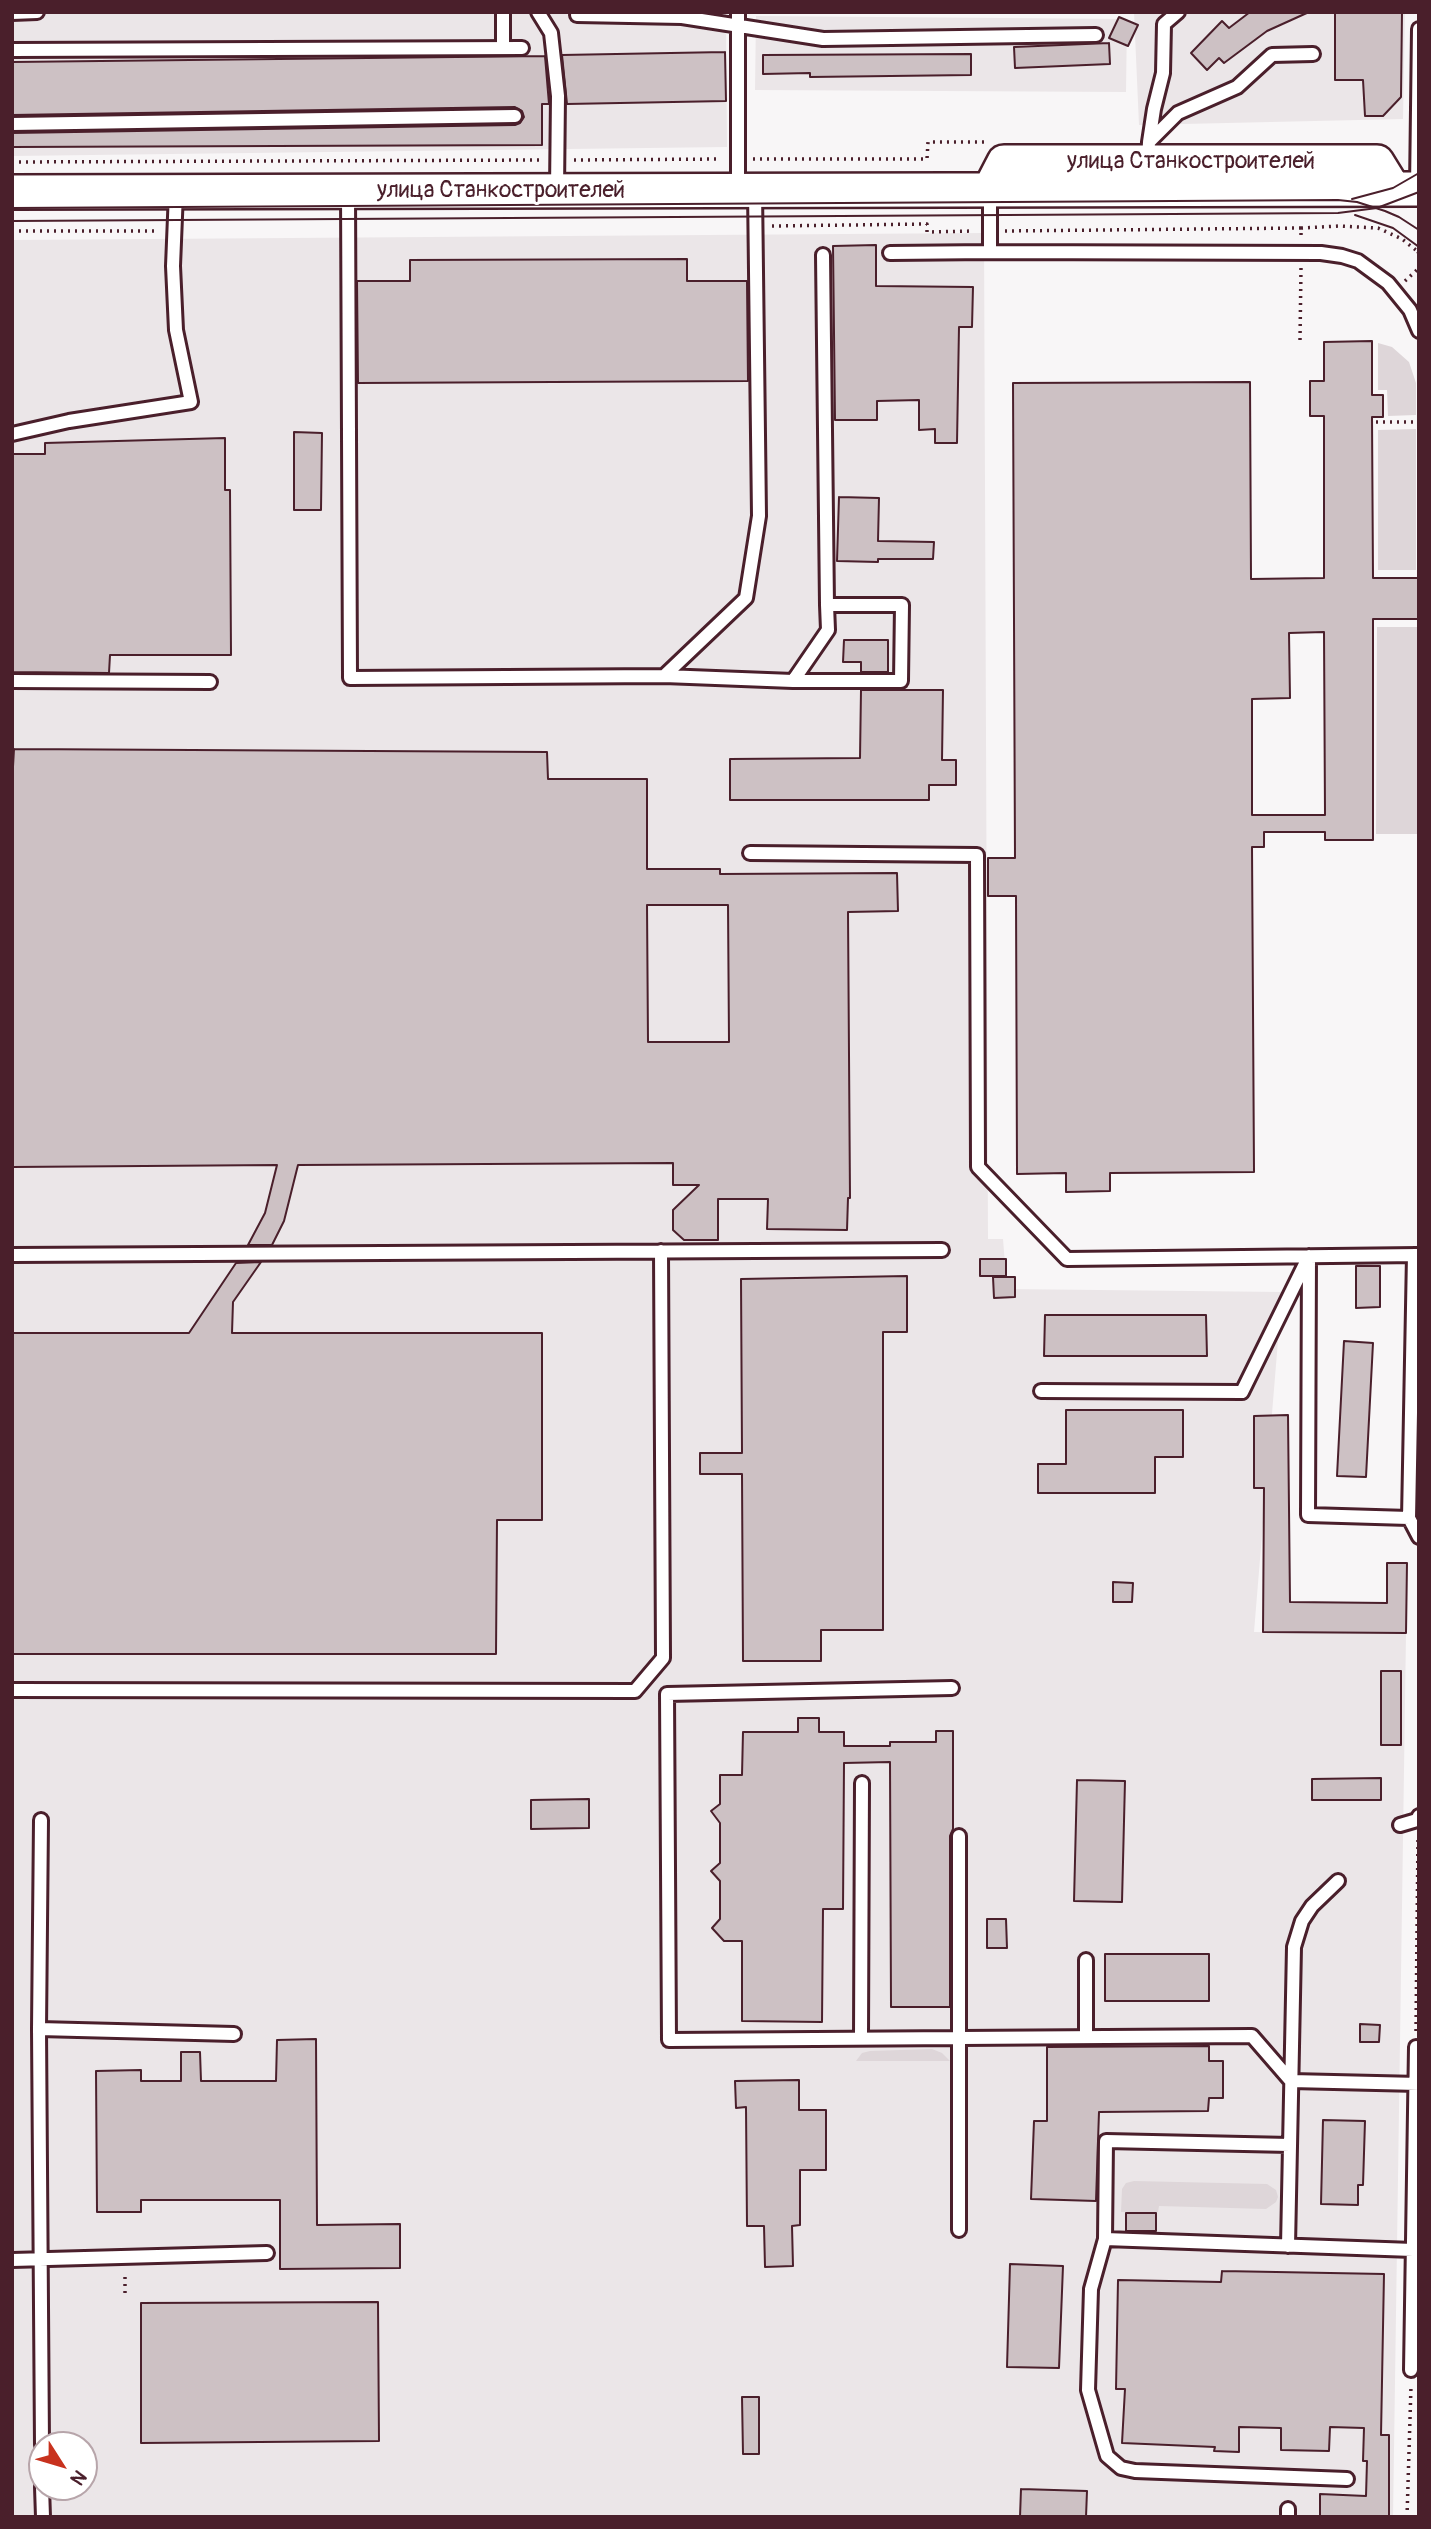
<!DOCTYPE html>
<html>
<head>
<meta charset="utf-8">
<style>
	body { margin:0 }
	#map { position:relative; width:1431px; height:2529px; overflow:hidden; background:#f8f6f7; font-family:Pangolin,sans-serif }
	canvas { display:block }
	.frame { position:absolute; inset:0; border:14px solid #4a1f2b; pointer-events:none }
	.north { position:absolute; left:28px; top:2431px; width:70px; height:70px; box-sizing:border-box; background:#fff; border:2px solid #b7a5aa; border-radius:50%; rotate:127deg; font-size:19px; font-weight:700; line-height:28px; text-align:center; color:#4a1f2b }
	.north::after { content:''; display:block; margin:auto; width:24px; height:32px; background:#c8321e; clip-path:polygon(50% 0,100% 100%,50% 72%,0 100%) }
</style>
</head>
<body>
<div id="map">
<canvas width="1431" height="2529"></canvas>
<div class="frame"></div>
<div class="north">N</div>
</div>
<script>
const g = document.querySelector('canvas').getContext('2d');
g.lineJoin = 'round';
function fillPath(path, color) { g.fillStyle = color; g.fill(path, 'evenodd'); }
const toPath = rows => new Path2D(rows.map(r => 'M' + r).join(''));
function strokePath(path, color, width, dash) { g.strokeStyle = color; g.lineWidth = width; g.lineCap = dash ? 'butt' : 'round'; g.setLineDash(dash || []); g.stroke(path); }
function write(font, color, halo, rows, align = 'center') {
  g.font = font + ' Pangolin,sans-serif'; g.lineWidth = 6; g.setLineDash([]); g.textBaseline = 'middle'; g.strokeStyle = halo; g.fillStyle = color; for (const [text, x, y, turn = 0] of rows) {
    g.save(); g.translate(x, y); g.rotate((+turn || 0) * Math.PI / 180); g.textAlign = isNaN(turn) ? turn : align; if (halo) g.strokeText(text, 0, 0); g.fillText(text, 0, 0); g.restore();
  }
}
const built = toPath([
	[12,12,726,12,727,147,12,156],
	[1134,12,1405,12,1403,119,1139,125],
	[756,16,1127,19,1126,92,755,90],
	[984,233,988,1239,1003,1239,1007,1289,1282,1292,1254,1632,1406,1634,1393,2517,12,2517,12,240],
	[42,2445,84,2445,84,2487,42,2487]
]);
const green = toPath([
	[1378,343,1392,347,1409,362,1416,383,1416,415,1388,416,1387,390,1378,390],
	[1416,429,1416,570,1378,570,1378,430],
	[1377,627,1419,627,1418,834,1376,834],
	[932,2049,942,2053,950,2061,856,2061,862,2053,870,2051],
	[1134,2181,1267,2184,1276,2190,1278,2197,1276,2202,1266,2209,1159,2206,1158,2212,1121,2212,1122,2189,1126,2183]
]);
const building = toPath([
	[1250,12,1309,12,1267,31,1224,63,1219,58,1207,70,1191,53,1222,21,1229,28,1250,12],
	[1335,12,1402,12,1401,97,1383,116,1365,116,1363,80,1335,80,1335,12],
	[1119,17,1138,25,1128,46,1109,38,1119,17],
	[1109,43,1110,64,1015,68,1014,47,1109,43],
	[725,52,726,101,567,104,562,55,725,52],
	[971,54,971,75,810,77,810,73,763,74,763,55,971,54],
	[545,56,549,104,542,104,542,145,12,147,12,133,515,125,520,123,524,117,522,111,515,107,12,115,12,62,545,56],
	[876,245,876,286,973,287,972,327,959,327,957,443,935,443,935,429,919,430,919,400,877,401,877,420,835,420,833,246,876,245],
	[687,259,687,281,747,281,748,381,358,383,357,281,410,281,410,260,687,259],
	[1372,341,1372,395,1383,395,1383,417,1372,417,1373,578,1419,578,1419,619,1373,619,1373,840,1325,840,1325,832,1264,832,1264,847,1252,847,1254,1172,1110,1173,1110,1191,1066,1192,1066,1173,1017,1174,1016,896,988,896,988,858,1015,858,1013,383,1250,382,1251,579,1324,578,1324,416,1310,416,1310,381,1324,381,1324,342,1372,341],
	[1324,632,1325,815,1252,815,1252,699,1290,698,1289,633,1324,632],
	[294,432,322,433,321,510,294,510,294,432],
	[225,438,225,490,230,490,231,655,110,655,109,673,12,672,12,454,45,454,45,443,225,438],
	[839,497,879,498,878,541,934,542,933,559,878,559,878,562,837,561,839,497],
	[844,640,888,640,888,672,861,672,861,662,843,662,844,640],
	[861,690,943,690,942,760,956,760,956,785,929,785,929,800,730,800,730,759,860,758,861,690],
	[14,749,547,752,548,779,647,779,647,869,720,869,720,874,897,873,898,911,848,912,850,1198,848,1198,847,1230,767,1229,768,1199,718,1199,718,1240,684,1240,673,1230,673,1210,699,1185,673,1185,673,1163,298,1165,284,1221,272,1245,248,1245,265,1213,277,1165,12,1167,12,784,14,749],
	[647,905,728,905,729,1042,648,1042,647,905],
	[980,1259,1006,1259,1006,1276,980,1276,980,1259],
	[261,1262,233,1302,232,1333,542,1333,542,1520,497,1520,496,1654,12,1654,12,1333,189,1333,236,1263,261,1262],
	[1356,1266,1380,1266,1380,1307,1356,1308,1356,1266],
	[907,1276,907,1332,883,1332,883,1630,821,1630,821,1661,743,1661,742,1474,700,1474,700,1453,742,1453,741,1279,907,1276],
	[993,1277,1015,1277,1015,1297,994,1298,993,1277],
	[1045,1315,1206,1315,1207,1356,1044,1356,1045,1315],
	[1344,1341,1373,1343,1366,1477,1337,1476,1344,1341],
	[1066,1410,1183,1410,1183,1457,1155,1457,1155,1493,1038,1493,1038,1464,1066,1464,1066,1410],
	[1288,1415,1290,1602,1387,1603,1387,1563,1407,1563,1406,1633,1263,1632,1264,1488,1254,1488,1254,1416,1288,1415],
	[1113,1582,1133,1583,1132,1602,1113,1602,1113,1582],
	[1381,1671,1401,1671,1401,1745,1381,1745,1381,1671],
	[798,1718,819,1718,819,1732,844,1732,844,1746,890,1746,890,1742,936,1742,936,1731,953,1731,953,1829,950,1836,950,2007,891,2007,890,1762,844,1763,843,1909,823,1909,822,2022,742,2021,742,1941,724,1941,712,1928,720,1919,720,1881,711,1871,720,1863,720,1823,711,1811,720,1804,720,1775,742,1775,743,1732,798,1732,798,1718],
	[1381,1778,1381,1800,1312,1800,1312,1779,1381,1778],
	[1077,1780,1125,1781,1122,1902,1074,1901,1077,1780],
	[589,1799,589,1828,531,1829,531,1800,589,1799],
	[987,1919,1006,1919,1007,1948,987,1948,987,1919],
	[1105,1954,1209,1954,1209,2001,1105,2001,1105,1954],
	[1360,2024,1380,2025,1379,2042,1360,2042,1360,2024],
	[316,2039,317,2225,400,2224,400,2268,280,2269,280,2200,141,2200,141,2212,97,2212,96,2071,141,2070,141,2081,181,2081,181,2052,200,2052,201,2081,276,2081,277,2040,316,2039],
	[1209,2046,1209,2061,1223,2061,1223,2098,1209,2098,1208,2111,1099,2112,1096,2201,1031,2199,1034,2121,1047,2121,1047,2047,1209,2046],
	[799,2080,799,2110,826,2110,826,2170,800,2170,800,2225,792,2226,793,2266,765,2267,764,2226,747,2226,746,2107,736,2108,735,2081,799,2080],
	[1323,2120,1365,2121,1363,2185,1358,2185,1358,2205,1321,2204,1323,2120],
	[1126,2213,1156,2213,1156,2231,1126,2231,1126,2213],
	[1010,2264,1063,2266,1059,2368,1007,2367,1010,2264],
	[1222,2271,1384,2274,1381,2435,1389,2435,1389,2517,1320,2517,1320,2494,1366,2496,1367,2461,1363,2461,1364,2428,1330,2427,1329,2451,1281,2450,1281,2428,1239,2427,1239,2452,1214,2451,1215,2447,1122,2443,1125,2389,1116,2389,1118,2280,1221,2282,1222,2271],
	[378,2302,379,2441,141,2443,141,2303,378,2302],
	[742,2397,759,2397,759,2454,743,2454,742,2397],
	[1021,2489,1087,2491,1086,2517,1020,2517,1021,2489]
]);
const path = toPath([
	[753,159,927,159,928,142,988,142],
	[574,160,721,159],
	[12,162,542,160],
	[772,226,927,224,927,232,973,231],
	[1301,228,1339,226,1378,228,1402,239,1417,251],
	[12,231,157,231],
	[1005,231,1301,228,1301,236],
	[1419,245,1417,251,1419,253],
	[1405,281,1419,268],
	[1300,340,1301,268],
	[1376,422,1419,422],
	[1416,2031,1418,1836],
	[125,2293,125,2274],
	[1407,2517,1411,2386]
]);
const lane = toPath([
	[503,12,503,48],
	[538,12,551,33,558,96,557,190],
	[12,13,37,12],
	[577,15,682,17,823,39,1096,35],
	[12,50,522,48],
	[12,124,515,116],
	[1149,142,1154,109,1163,73,1164,24,1178,12],
	[1148,161,1149,142,1178,113,1237,87,1272,55,1313,54],
	[1417,188,1419,29],
	[738,190,738,12],
	[990,190,990,252,1321,253,1342,256,1358,261,1388,283,1410,310,1419,331],
	[348,191,350,678,664,676,746,598,759,516,755,190],
	[890,253,990,252],
	[823,255,827,605],
	[12,434,69,421,191,402,176,330,173,266,176,192],
	[664,676,793,681,901,681,902,605,827,605,828,630,793,681],
	[12,681,210,682],
	[750,853,977,855,978,1167,1067,1259,1419,1255],
	[12,1255,942,1250],
	[1414,1255,1409,1518,1419,1537],
	[1309,1256,1308,1515,1409,1518],
	[1041,1391,1242,1392,1307,1260],
	[952,1688,667,1694,669,2040,1252,2036,1291,2081,1419,2084],
	[12,1690,635,1691,663,1658,661,1251],
	[41,1820,39,2029,42,2445],
	[1400,1825,1417,1820,1419,1816],
	[1086,1960,1086,2037],
	[39,2029,234,2034],
	[861,2038,862,1783],
	[1290,2145,1106,2141,1105,2239,1413,2250],
	[959,2230,959,1836],
	[1105,2239,1091,2289,1088,2390,1107,2456,1121,2468,1135,2471,1347,2479],
	[1288,2246,1294,1947,1302,1921,1312,1906,1338,1881],
	[12,2260,267,2253],
	[1411,2370,1416,2047],
	[42,2487,43,2517],
	[1288,2509,1288,2517]
]);
const secondary = toPath([
	[990,189,1004,162,1377,162,1393,188],
	[12,192,1419,189]
]);
const tram = toPath([
	[1352,199,1393,188,1419,173],
	[12,208,1338,200,1357,202,1385,211,1399,217,1419,230],
	[1355,215,1393,228,1419,247],
	[12,221,1338,213,1377,208,1419,192]
]);
const streetNames = [
	["улица Станкостроителей",1191,162],
	["улица Станкостроителей",501,191]
];
fillPath(built, '#ebe6e8');
fillPath(green, '#ded6d9');
fillPath(building, '#cdc1c4');
strokePath(building, '#4a1f2b', 2);
strokePath(lane, '#4a1f2b', 18);
strokePath(secondary, '#4a1f2b', 38);
strokePath(path, '#4a1f2b', 3.5, [2, 5]);
strokePath(lane, '#fff', 12);
strokePath(secondary, '#fff', 33);
strokePath(tram, '#4a1f2b', 2);
write('23px', '#4a1f2b', '#fff', streetNames);
</script>
</body>
</html>
